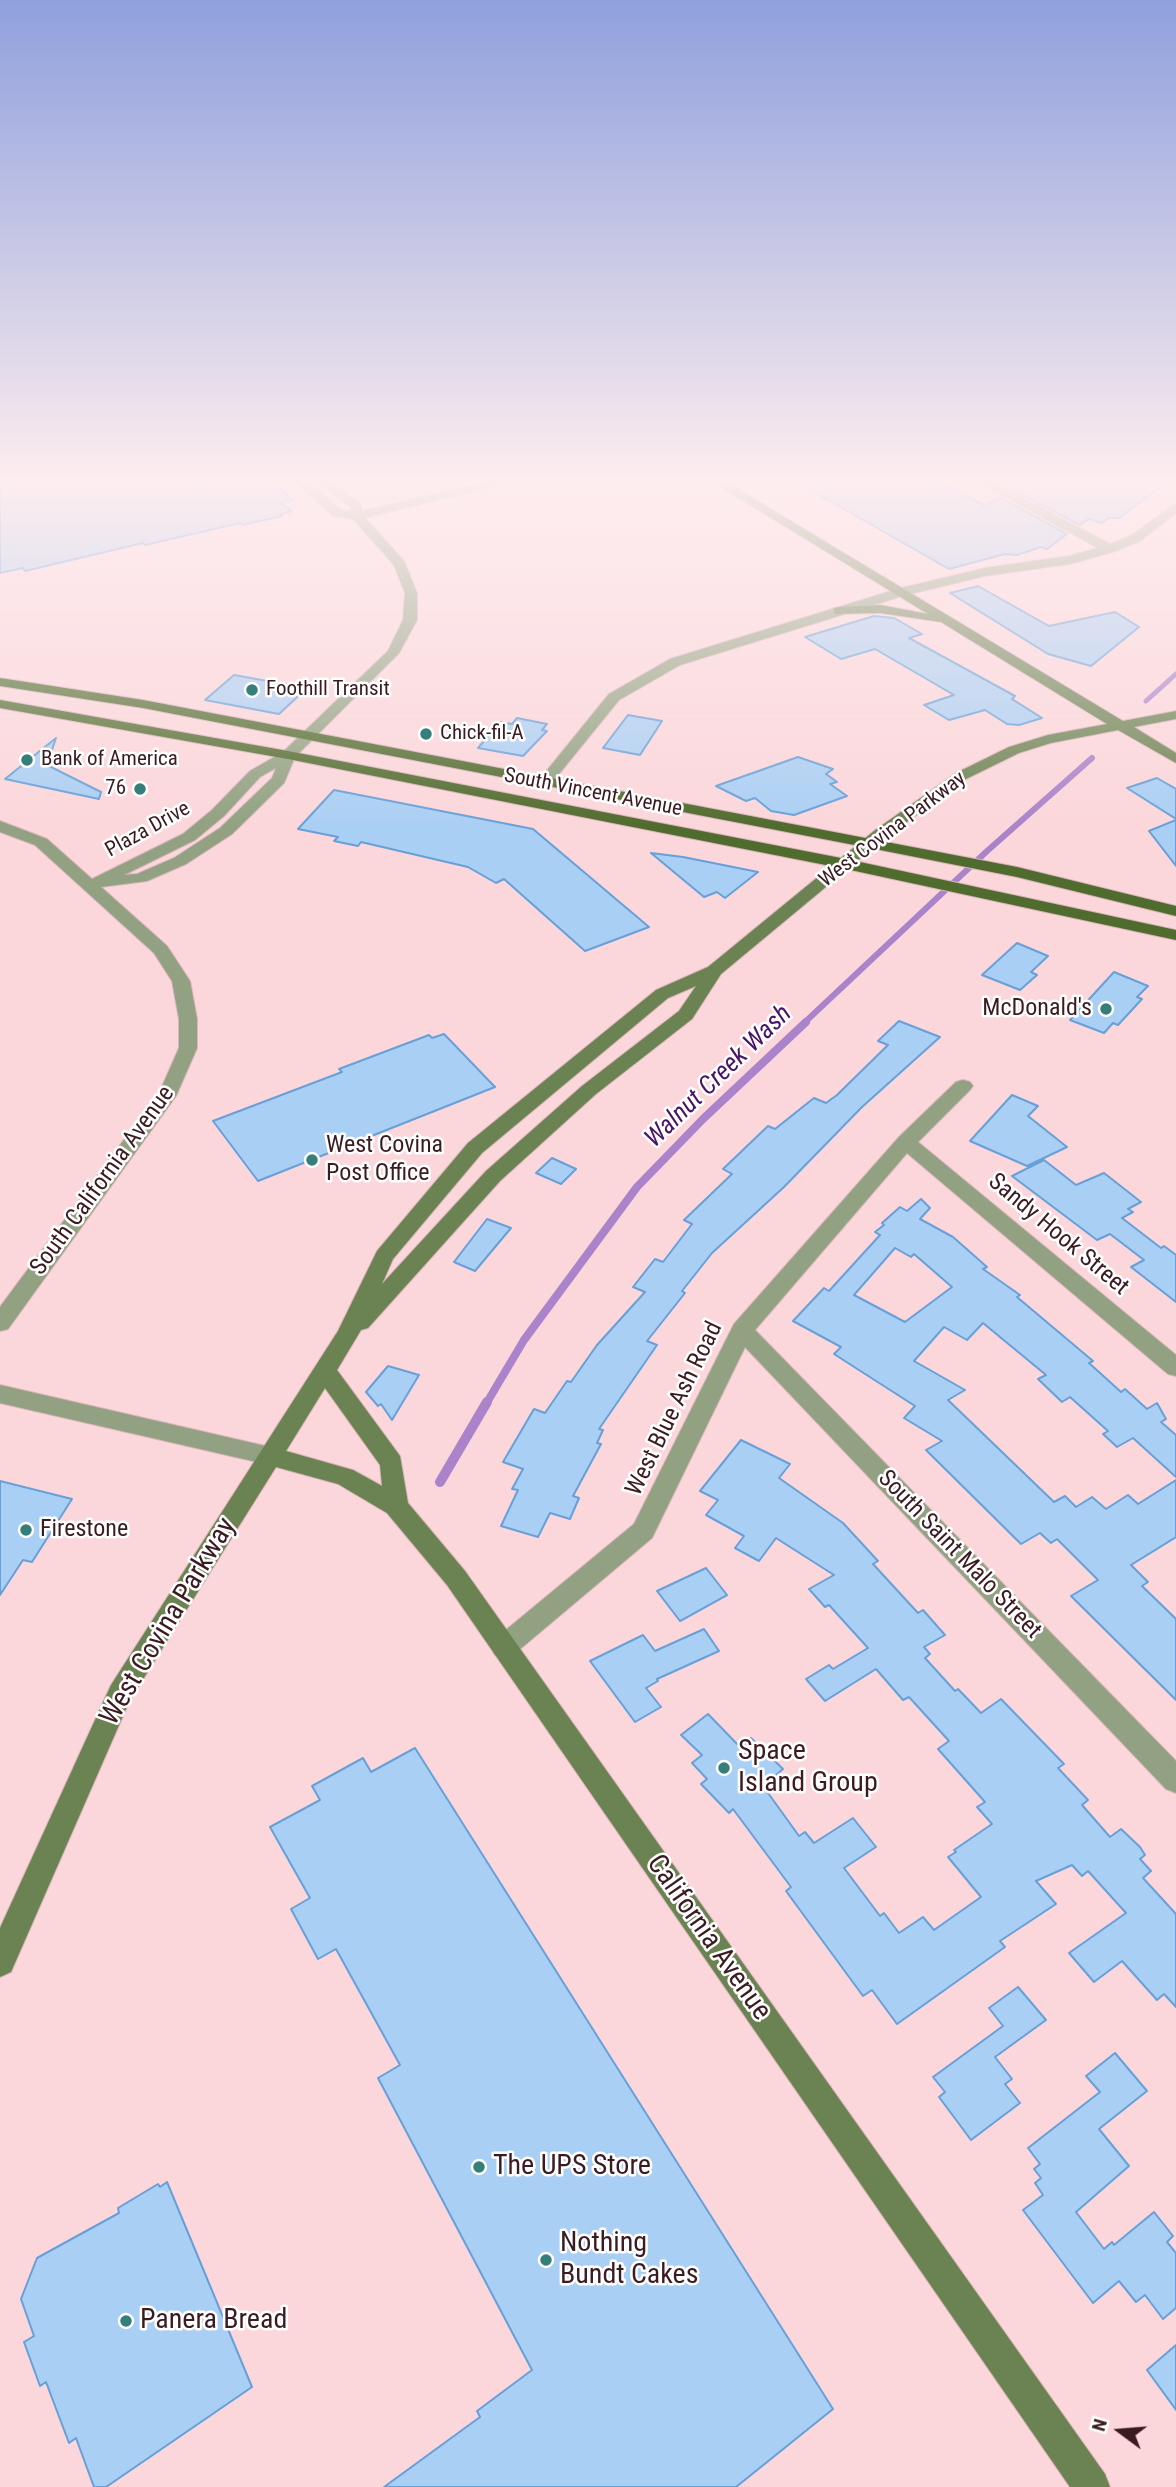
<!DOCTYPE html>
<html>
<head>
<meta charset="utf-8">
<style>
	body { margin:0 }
	#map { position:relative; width:1176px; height:2487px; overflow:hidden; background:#fbd7db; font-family:"Roboto Condensed",sans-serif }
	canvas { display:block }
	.north { position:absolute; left:1085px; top:2396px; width:70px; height:70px; -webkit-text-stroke:5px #fff; paint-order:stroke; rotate:286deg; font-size:19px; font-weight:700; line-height:28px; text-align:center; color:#3b1a20 }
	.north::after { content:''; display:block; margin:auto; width:24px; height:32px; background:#3b1a20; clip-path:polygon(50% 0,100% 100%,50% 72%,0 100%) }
</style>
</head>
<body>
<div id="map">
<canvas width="1176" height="2487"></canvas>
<div class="north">N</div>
</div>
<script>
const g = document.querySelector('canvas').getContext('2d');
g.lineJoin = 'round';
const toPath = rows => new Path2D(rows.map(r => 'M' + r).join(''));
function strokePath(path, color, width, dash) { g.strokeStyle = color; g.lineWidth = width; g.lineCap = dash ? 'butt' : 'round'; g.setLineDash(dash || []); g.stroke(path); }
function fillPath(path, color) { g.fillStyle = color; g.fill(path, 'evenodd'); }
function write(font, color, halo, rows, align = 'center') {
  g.font = font + ' "Roboto Condensed",sans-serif'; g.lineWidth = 5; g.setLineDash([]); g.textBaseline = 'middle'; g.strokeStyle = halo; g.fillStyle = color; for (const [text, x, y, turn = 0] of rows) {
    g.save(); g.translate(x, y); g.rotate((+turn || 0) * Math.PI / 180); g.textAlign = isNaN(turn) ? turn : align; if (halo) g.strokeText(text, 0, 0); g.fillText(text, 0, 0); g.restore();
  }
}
const streamFar3 = toPath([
	[1146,701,1176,674]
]);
const streamFar2 = toPath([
	[804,1023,986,852,1092,758]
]);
const streamFar1 = toPath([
	[486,1404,524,1340,637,1187,703,1119,806,1022]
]);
const stream = toPath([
	[440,1482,487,1402]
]);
const building = toPath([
	[0,480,193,480,193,486,223,480,270,480,293,500,281,503,292,511,280,514,282,516,242,525,240,523,145,545,143,543,25,571,23,568,0,573,0,480],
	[793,480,937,480,985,506,999,497,1067,534,1047,549,1041,547,1017,555,1005,554,949,569,793,480],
	[1024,480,1170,480,1119,518,1109,518,1102,523,1088,519,1080,525,1011,489,1024,480],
	[978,586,1049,626,1115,612,1139,627,1091,666,1048,654,950,593,978,586],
	[874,616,894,618,922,634,909,638,1015,696,1012,699,1042,718,1019,725,1007,724,985,710,949,720,924,705,954,695,875,649,841,659,805,637,874,616],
	[234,675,307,688,279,714,205,700,234,675],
	[628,715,662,721,640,755,603,748,628,715],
	[517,718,547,724,542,730,547,731,523,756,478,748,500,722,512,724,517,718],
	[56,738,47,765,101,792,99,799,5,779,56,738],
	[798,757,833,769,826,774,837,782,830,784,847,796,794,815,771,811,755,798,746,801,716,786,798,757],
	[1157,778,1176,789,1176,819,1127,788,1157,778],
	[334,790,533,829,649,927,585,951,504,879,496,883,468,867,361,842,358,846,334,841,338,837,298,829,334,790],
	[1176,820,1176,866,1149,831,1176,820],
	[651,853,683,857,758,872,725,898,717,892,704,897,651,853],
	[1017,943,1048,956,1031,972,1037,975,1020,990,982,975,1017,943],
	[1114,972,1148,986,1137,997,1142,999,1118,1025,1113,1023,1104,1033,1070,1020,1114,972],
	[899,1021,940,1037,862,1107,784,1187,712,1253,682,1291,685,1293,647,1341,657,1345,599,1429,603,1430,597,1443,601,1444,573,1496,579,1498,570,1519,550,1513,538,1537,501,1526,518,1490,512,1489,523,1469,503,1462,534,1409,545,1413,567,1381,571,1382,597,1345,645,1292,633,1287,655,1259,663,1262,692,1224,684,1220,732,1174,723,1169,768,1126,775,1129,814,1098,826,1103,837,1095,888,1045,878,1041,899,1021],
	[444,1034,495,1087,258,1181,213,1121,342,1072,339,1069,429,1035,432,1038,444,1034],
	[1012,1095,1038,1106,1028,1116,1067,1147,1027,1166,970,1141,1012,1095],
	[552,1158,576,1169,561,1184,536,1173,552,1158],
	[1044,1160,1076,1185,1104,1173,1141,1202,1128,1209,1133,1212,1122,1218,1161,1248,1164,1246,1176,1255,1176,1302,1131,1267,1144,1260,1110,1234,1097,1240,1012,1176,1044,1160],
	[921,1199,930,1208,920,1219,953,1237,987,1267,983,1269,1020,1295,1017,1297,1093,1361,1089,1363,1121,1392,1125,1389,1147,1409,1157,1403,1166,1419,1161,1422,1176,1435,1176,1477,1133,1438,1117,1447,1103,1434,1108,1431,1070,1397,1062,1402,1038,1379,1046,1375,983,1323,967,1340,944,1327,914,1361,965,1390,948,1400,1054,1502,1065,1496,1076,1507,1092,1497,1106,1509,1128,1495,1138,1504,1176,1480,1176,1537,1131,1565,1148,1582,1142,1586,1176,1619,1176,1700,1071,1596,1098,1580,1057,1539,1051,1543,1040,1533,1021,1544,926,1450,942,1441,904,1418,915,1406,834,1354,841,1347,793,1321,824,1288,829,1291,880,1235,875,1232,884,1225,882,1223,900,1207,907,1211,921,1199],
	[895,1248,911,1257,914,1254,952,1287,905,1322,854,1295,895,1248],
	[487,1219,511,1228,475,1271,454,1262,487,1219],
	[388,1366,419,1375,392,1420,381,1404,378,1406,366,1392,388,1366],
	[741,1440,790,1464,779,1478,843,1523,878,1561,873,1564,918,1613,923,1610,945,1635,924,1647,930,1654,925,1658,955,1691,958,1689,981,1713,1001,1699,1064,1764,1058,1768,1088,1800,1082,1805,1110,1837,1121,1829,1140,1847,1145,1855,1140,1859,1151,1871,1143,1878,1176,1914,1176,2007,1164,1994,1157,2000,1122,1961,1094,1982,1069,1953,1126,1913,1088,1871,1082,1876,1072,1865,1036,1881,1056,1904,1000,1941,1005,1947,897,2024,872,1990,863,1996,786,1891,791,1887,733,1809,729,1813,701,1784,707,1779,692,1763,702,1755,681,1735,708,1714,740,1747,751,1738,783,1769,763,1786,799,1836,805,1832,814,1843,853,1818,876,1847,844,1868,880,1916,884,1913,899,1933,923,1917,934,1930,981,1897,948,1857,956,1852,954,1850,992,1824,977,1807,985,1802,938,1749,949,1741,909,1697,903,1700,876,1669,825,1701,806,1679,829,1665,833,1669,868,1648,829,1605,825,1607,809,1589,834,1575,776,1538,759,1561,735,1548,744,1536,706,1515,718,1500,700,1491,741,1440],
	[0,1481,72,1499,32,1562,23,1560,0,1595,0,1481],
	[706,1568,727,1595,680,1621,657,1591,706,1568],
	[704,1629,719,1651,657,1679,658,1681,646,1688,661,1707,635,1722,590,1661,643,1635,655,1651,704,1629],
	[415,1748,833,2409,736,2487,384,2487,480,2417,477,2411,532,2370,378,2078,400,2065,336,1949,318,1959,291,1909,310,1898,270,1827,320,1800,312,1786,363,1758,371,1772,415,1748],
	[1018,1987,1046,2020,995,2057,1012,2079,1005,2084,1020,2103,971,2140,939,2097,945,2092,933,2077,1003,2026,989,2008,1018,1987],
	[1115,2053,1147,2091,1099,2129,1129,2166,1076,2212,1104,2249,1112,2242,1114,2245,1154,2212,1173,2236,1167,2242,1176,2253,1176,2308,1163,2319,1145,2295,1136,2302,1119,2281,1093,2303,1023,2210,1043,2195,1035,2183,1041,2178,1034,2169,1040,2164,1028,2148,1100,2092,1086,2076,1115,2053],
	[167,2182,252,2387,106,2487,94,2487,76,2438,69,2443,46,2382,40,2386,24,2342,34,2336,21,2299,37,2258,119,2213,118,2208,158,2184,160,2187,167,2182],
	[1176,2345,1176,2410,1147,2370,1176,2345]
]);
const street = toPath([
	[293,480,306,480,341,510,351,511,350,507,317,480,330,480,360,503,362,511,497,480,518,480,365,518,404,561,417,593,417,620,399,653,295,757,284,783,232,834,186,864,147,881,101,887,167,946,190,981,197,1019,197,1048,176,1096,8,1329,0,1331,0,1307,160,1091,179,1048,179,1019,172,981,154,953,35,845,0,832,0,821,47,839,92,879,183,834,212,810,250,771,283,752,388,651,403,620,405,593,394,565,353,519,333,516,293,480],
	[276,768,272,778,220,828,174,858,137,874,124,875,195,840,224,816,260,777,276,768],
	[974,480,989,480,1110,544,1132,535,1176,503,1176,513,1140,541,1113,552,1070,564,985,576,906,595,680,665,619,700,550,785,540,785,540,779,609,694,670,659,897,589,985,568,1069,556,1098,548,974,480],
	[963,1080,970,1082,973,1086,970,1090,918,1142,1176,1355,1176,1376,1168,1374,907,1153,755,1330,1176,1761,1176,1793,1166,1789,745,1347,652,1538,513,1655,504,1658,495,1655,491,1647,495,1639,634,1524,734,1324,899,1137,956,1082,963,1080],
	[0,1385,270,1447,278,1449,282,1456,278,1463,270,1465,0,1403,0,1385]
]);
const secondary = toPath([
	[709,480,723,480,1123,721,1176,711,1176,719,1134,727,1176,753,1176,763,1118,730,1051,743,1019,753,966,779,886,837,721,974,692,1019,596,1094,500,1181,368,1328,361,1330,337,1370,400,1456,408,1503,465,1571,1105,2474,1110,2487,1070,2487,447,1585,387,1513,338,1484,276,1467,130,1700,11,1972,0,1977,0,1928,111,1685,338,1331,377,1251,468,1143,656,990,708,967,874,831,956,773,1009,747,1048,735,1107,724,941,622,880,613,834,614,834,608,839,607,880,605,928,614,709,480],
	[696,986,679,1011,582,1086,486,1171,382,1284,393,1259,482,1153,668,998,696,986],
	[325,1388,380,1465,382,1486,353,1470,286,1451,325,1388]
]);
const primary = toPath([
	[0,678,143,700,1017,867,1176,906,1176,916,1017,877,870,848,143,708,0,686,0,678],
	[0,700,288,751,846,859,1176,930,1176,940,846,869,288,759,0,708,0,700]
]);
const markers = [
	[252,690,7,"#367e79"],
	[426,734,7,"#367e79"],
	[27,760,7,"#367e79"],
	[140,789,7,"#367e79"],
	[1106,1009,7,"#367e79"],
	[312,1160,7,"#367e79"],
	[26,1530,7,"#367e79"],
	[724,1768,7,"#367e79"],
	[479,2167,7,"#367e79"],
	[546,2260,7,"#367e79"],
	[126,2321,7,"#367e79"]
];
const farPoinames = [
	["Foothill Transit",266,690],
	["Chick-fil-A",440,734],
	["Bank of America",41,760],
	["76",126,789,"right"]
];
const farStreetnames = [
	["South Vincent Avenue",593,793,11],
	["Plaza Drive",148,830,-29],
	["West Covina Parkway",893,830,-37]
];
const poiNames = [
	["McDonald's",1092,1009,"right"],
	["West Covina",326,1146],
	["Post Office",326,1174],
	["Firestone",40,1530]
];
const streetNames = [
	["South California Avenue",103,1181,-54],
	["Sandy Hook Street",1058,1235,40],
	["West Blue Ash Road",675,1409,-64],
	["South Saint Malo Street",959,1555,46]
];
const waterNames = [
	["Walnut Creek Wash",719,1077,-44]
];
const nearStreetnames = [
	["West Covina Parkway",169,1622,-59],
	["California Avenue",708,1938,55]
];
const nearPoinames = [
	["Space",738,1752],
	["Island Group",738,1784],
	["The UPS Store",493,2167],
	["Nothing",560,2244],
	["Bundt Cakes",560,2276],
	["Panera Bread",140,2321]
];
strokePath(streamFar3, '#aa83ca', 5);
strokePath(streamFar2, '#aa83ca', 6);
strokePath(streamFar1, '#aa83ca', 8);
strokePath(stream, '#aa83ca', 10);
fillPath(building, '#aacff4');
strokePath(building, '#67a0d8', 2);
strokePath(street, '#d8b5b9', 2);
strokePath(secondary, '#d8b5b9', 2);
strokePath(primary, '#d8b5b9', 2);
fillPath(street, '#91a181');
fillPath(secondary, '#6b8252');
fillPath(primary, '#506b2e');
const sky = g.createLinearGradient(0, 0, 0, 828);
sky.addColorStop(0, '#8fa0dc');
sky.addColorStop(0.58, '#fdedef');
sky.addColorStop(1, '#fdedef00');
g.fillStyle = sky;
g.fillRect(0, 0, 1176, 828);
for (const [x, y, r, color] of markers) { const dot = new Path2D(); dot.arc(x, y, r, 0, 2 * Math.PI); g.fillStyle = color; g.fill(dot); strokePath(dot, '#fff', 2.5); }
write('21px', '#3b1a20', '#fff', farPoinames, 'left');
write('21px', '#3b1a20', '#fff', farStreetnames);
write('24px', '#3b1a20', '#fff', poiNames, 'left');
write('24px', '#3b1a20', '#fff', streetNames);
write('italic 26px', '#481368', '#fff', waterNames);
write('28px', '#3b1a20', '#fff', nearStreetnames);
write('28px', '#3b1a20', '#fff', nearPoinames, 'left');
</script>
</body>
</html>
